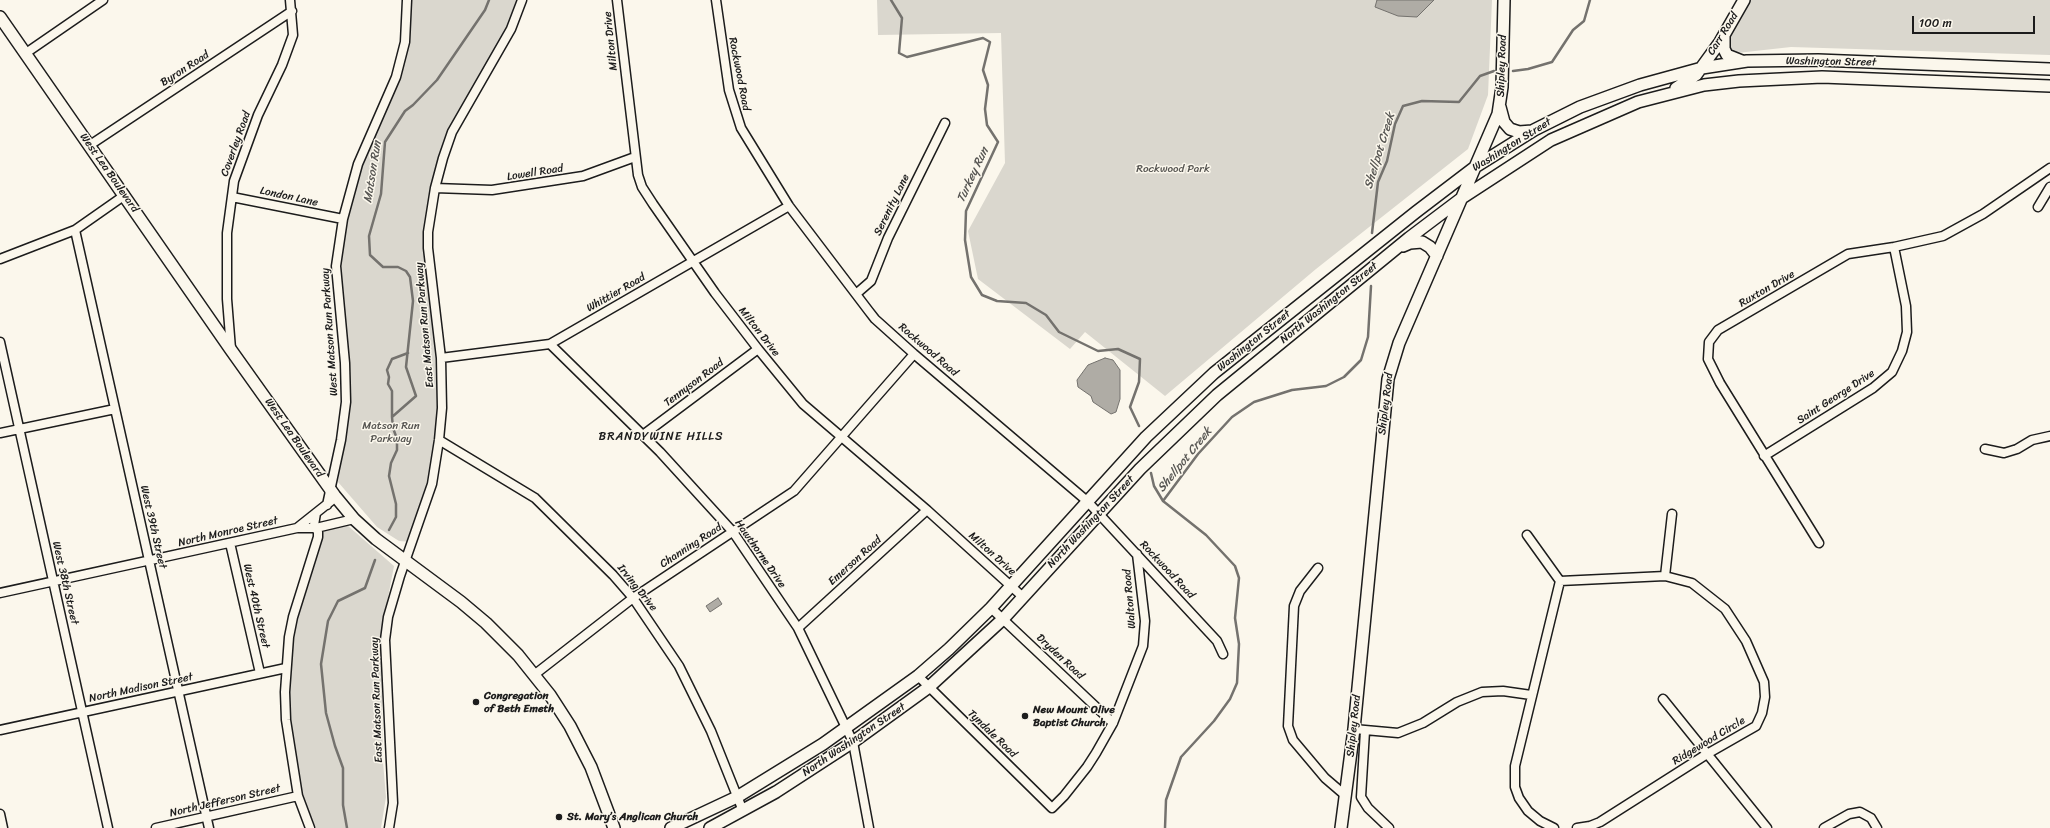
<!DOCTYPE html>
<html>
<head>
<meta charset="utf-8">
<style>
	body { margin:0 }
	#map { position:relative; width:2050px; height:828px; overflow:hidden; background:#fbf7ec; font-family:Sriracha,sans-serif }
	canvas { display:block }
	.scale { position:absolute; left:1912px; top:16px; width:123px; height:18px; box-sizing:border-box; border:2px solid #1c1c1c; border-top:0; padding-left:5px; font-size:12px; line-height:14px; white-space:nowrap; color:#1c1c1c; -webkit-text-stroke:3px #fbf7ec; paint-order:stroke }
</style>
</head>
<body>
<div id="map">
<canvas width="2050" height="828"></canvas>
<div class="scale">100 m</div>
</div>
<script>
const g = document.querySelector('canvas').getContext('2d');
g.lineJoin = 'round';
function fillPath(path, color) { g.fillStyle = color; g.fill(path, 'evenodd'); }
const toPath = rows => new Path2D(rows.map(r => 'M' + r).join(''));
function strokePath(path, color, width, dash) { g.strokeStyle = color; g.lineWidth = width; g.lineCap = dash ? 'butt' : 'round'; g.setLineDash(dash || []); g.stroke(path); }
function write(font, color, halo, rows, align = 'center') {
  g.font = font + ' Sriracha,sans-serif'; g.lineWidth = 3; g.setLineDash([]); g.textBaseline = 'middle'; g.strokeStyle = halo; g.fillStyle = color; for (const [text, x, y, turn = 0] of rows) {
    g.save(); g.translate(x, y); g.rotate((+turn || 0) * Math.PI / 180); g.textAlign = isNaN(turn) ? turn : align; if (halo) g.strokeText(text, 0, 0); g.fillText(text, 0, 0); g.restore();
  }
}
const green = toPath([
	[406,0,521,0,511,29,447,143,428,248,441,358,435,467,412,542,399,541,377,527,338,482,346,402,336,266,347,198,401,60],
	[877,0,1492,0,1488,95,1468,149,1316,269,1165,396,1085,332,1070,349,978,279,968,231,1005,163,1001,33,878,35],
	[1751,0,2050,0,2050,55,1791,47,1737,53,1732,52,1729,48,1730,37],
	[347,525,394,566,381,634,383,762,386,797,381,828,316,828,302,796,289,740,288,644,318,537,326,529]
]);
const water = toPath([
	[1377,0,1434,0,1417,17,1398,16,1375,7,1377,0],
	[1105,358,1113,360,1120,370,1120,399,1116,412,1111,414,1093,402,1091,396,1078,387,1077,380,1088,365,1105,358],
	[718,598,722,604,710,612,706,606,718,598]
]);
const stream = toPath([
	[891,0,902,18,899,53,907,57,983,38,990,42,983,70,988,85,985,109,987,125,998,142,966,211,965,240,971,277,982,295,997,301,1026,303,1046,315,1059,332,1098,351,1118,349,1140,359,1139,382,1130,407,1139,426],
	[1513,71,1528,69,1552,62,1573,30,1584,21,1590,0],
	[1372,233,1378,182,1387,161,1395,124,1403,106,1422,101,1459,102,1480,76,1494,71],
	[392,417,392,391,388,384,389,377,387,370,392,359,408,353],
	[1151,473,1154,486,1163,501],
	[389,530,396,517,396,504,389,476,391,463,397,450,397,439,393,428,392,417,416,396,406,367,413,301,410,277,406,271,398,267,383,267,370,255,369,236,381,194,385,142,405,111,413,105,437,80,485,10,489,0],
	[347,828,343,805,343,768,335,746,326,713,321,664,328,621,338,601,365,588,375,560],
	[1165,828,1166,800,1181,757,1214,721,1230,699,1237,683,1239,644,1235,618,1239,578,1235,566,1206,535,1163,501,1198,454,1232,417,1254,402,1292,390,1326,386,1344,377,1361,360,1368,337,1371,286]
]);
const street = toPath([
	[617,0,638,175,642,187,653,204,715,293,758,349,803,404,927,510,1023,597],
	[716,0,729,90,741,128,789,206,868,310,875,319,914,354,1087,501,1217,641,1223,654],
	[26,53,103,0],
	[90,145,292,11],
	[435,188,492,190,583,176,635,157],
	[232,197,343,219],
	[2038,207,2050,187],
	[75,230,209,828],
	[0,259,75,230,125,195],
	[856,294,871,281,888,238,945,123],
	[0,342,108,828],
	[550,344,660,452,733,532,798,628,853,742,869,828],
	[231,349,227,299,227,233,234,181,258,115,282,65,293,35,290,0],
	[441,358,550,344,789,206],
	[0,433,115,409],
	[643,435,758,349],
	[439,440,535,498,613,575,633,598,679,666,711,731,743,811],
	[1985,449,2004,453,2017,449,2032,440,2050,436],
	[1764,456,1873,388,1892,372,1902,351,1907,332,1906,306,1894,247],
	[327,505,341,440,346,402,345,363,336,266,343,219,358,164,396,77,405,42,407,0],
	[297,528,331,501],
	[1527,535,1560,581,1515,766,1515,787,1519,798,1528,811,1540,821,1554,828],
	[230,543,260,673],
	[1819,543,1720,383,1708,359,1709,342,1718,330,1848,254,1894,247,1943,236,1983,214,2050,168],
	[1318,568,1300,591,1294,606,1288,726,1293,740,1325,778,1346,796],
	[1665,576,1672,514],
	[1560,581,1665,576,1692,583,1725,609,1746,641,1764,682,1765,697,1762,713,1756,726,1707,754,1600,822,1590,826,1577,828],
	[0,593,297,528,316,528,354,519],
	[991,608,1113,723],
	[798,628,927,510],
	[534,675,633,598,794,491,914,354],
	[918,676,1052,808,1064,796,1087,767,1096,753,1113,723,1143,646,1145,621,1137,554],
	[1663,699,1767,828],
	[1354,729,1398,733,1423,723,1457,702,1482,692,1503,691,1531,695],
	[0,730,286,668],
	[1365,731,1361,797,1368,808,1389,828],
	[0,814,3,828],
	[156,828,298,796],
	[310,828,298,796,286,720,285,692,289,637,293,617,318,537,318,532,314,525,316,513],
	[389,828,393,803,385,640,388,617,400,576,432,484,439,440,442,408,441,358,428,248,428,232,435,188,443,158,452,132,511,29,522,0],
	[1824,828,1849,814,1860,812,1871,818,1877,828]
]);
const secondary = toPath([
	[0,17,231,350,335,496,354,519,376,539,461,602,486,623,518,655,550,695,570,726,591,767,614,828],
	[1724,36,1724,49,1727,55,1742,61],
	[1676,88,1696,75,1720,42,1744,0],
	[1500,107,1504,122,1510,129,1519,132,1532,131],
	[1403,246,1410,243,1422,242,1430,247,1437,256],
	[671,828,737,797,823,744,918,676,949,649,991,608,1146,437,1214,373,1416,212,1475,167,1534,130,1580,107,1640,85,1702,68,1747,61,1818,60,2050,69],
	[710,828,776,792,853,742,929,687,1003,619,1140,469,1217,395,1409,238,1462,198,1551,140,1638,102,1704,85,1739,81,1822,77,2050,86],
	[1341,828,1354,729,1388,379,1399,343,1498,114,1502,87,1504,0]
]);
const markers = [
	[476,702,4,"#1c1c1c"],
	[1025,716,4,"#1c1c1c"],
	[559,817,4,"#1c1c1c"]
];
const streetNames = [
	["Carr Road",1723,34,-58],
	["Milton Drive",611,41,-96],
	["Washington Street",1831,62,1],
	["Shipley Road",1502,66,-88],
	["Byron Road",185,69,-33],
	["Rockwood Road",739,74,79],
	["Coverley Road",236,144,-70],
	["Washington Street",1512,145,-32],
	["West Lea Boulevard",109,173,55],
	["Lowell Road",535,173,-9],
	["London Lane",289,197,12],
	["Serenity Lane",892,205,-64],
	["Ruxton Drive",1767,289,-30],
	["Whittier Road",616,293,-30],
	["North Washington Street",1329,303,-39],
	["East Matson Run Parkway",425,325,-95],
	["West Matson Run Parkway",330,332,-94],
	["Milton Drive",759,332,52],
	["Washington Street",1254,341,-39],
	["Rockwood Road",928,350,41],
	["Tennyson Road",694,383,-37],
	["Saint George Drive",1836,397,-33],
	["Shipley Road",1386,404,-83],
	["West Lea Boulevard",294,438,55],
	["North Washington Street",1091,522,-47],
	["West 39th Street",153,527,77],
	["North Monroe Street",228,532,-13],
	["Channing Road",691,546,-33],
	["Hawthorne Drive",760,554,55],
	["Milton Drive",992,554,42],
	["Emerson Road",855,561,-42],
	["Rockwood Road",1167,570,47],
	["West 38th Street",65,583,77],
	["Irving Drive",637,588,51],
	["Walton Road",1130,599,-95],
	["West 40th Street",256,606,77],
	["Dryden Road",1060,657,43],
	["North Madison Street",141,688,-12],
	["East Matson Run Parkway",377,700,-92],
	["Shipley Road",1354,726,-84],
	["Tyndale Road",992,734,44],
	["North Washington Street",854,740,-34],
	["Ridgewood Circle",1709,741,-31],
	["North Jefferson Street",225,801,-13]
];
const parkNames = [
	["Rockwood Park",1173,169],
	["Matson Run",391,426],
	["Parkway",391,439]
];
const poiNames = [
	["Congregation",484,696],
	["of Beth Emeth",484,709],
	["New Mount Olive",1033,710],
	["Baptist Church",1033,723],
	["St. Mary’s Anglican Church",567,817]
];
const waterNames = [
	["Shellpot Creek",1380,151,-73],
	["Matson Run",373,172,-81],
	["Turkey Run",973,175,-65],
	["Shellpot Creek",1185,460,-51]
];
const neighbourhoodNames = [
	["BRANDYWINE HILLS",661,437]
];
fillPath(green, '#dad7ce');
fillPath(water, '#afaca5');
strokePath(water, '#74726e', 1);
strokePath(stream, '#74726e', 2.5);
strokePath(street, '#1c1c1c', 11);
strokePath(secondary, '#1c1c1c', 14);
strokePath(street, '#fbf7ec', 8);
strokePath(secondary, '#fbf7ec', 11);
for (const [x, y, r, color] of markers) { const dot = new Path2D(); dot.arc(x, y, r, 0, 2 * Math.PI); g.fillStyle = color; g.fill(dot); strokePath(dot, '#fbf7ec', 1.5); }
write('11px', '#1c1c1c', '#fbf7ec', streetNames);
write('11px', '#555451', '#fbf7ec', parkNames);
write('bold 11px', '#1c1c1c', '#fbf7ec', poiNames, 'left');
write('italic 12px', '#575653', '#fbf7ec', waterNames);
g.letterSpacing = '1px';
write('12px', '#1c1c1c', '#fbf7ec', neighbourhoodNames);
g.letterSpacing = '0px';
</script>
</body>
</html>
